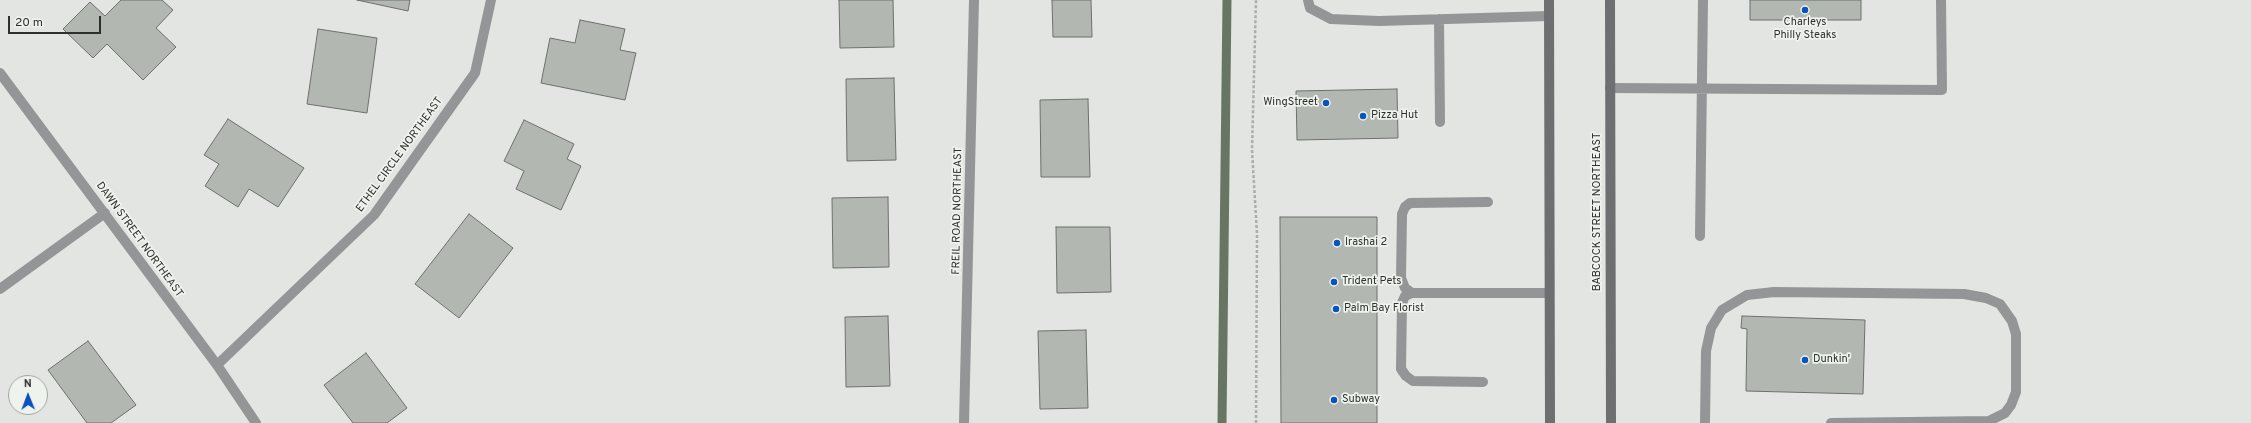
<!DOCTYPE html>
<html>
<head>
<meta charset="utf-8">
<style>
	body { margin:0 }
	#map { position:relative; width:2251px; height:423px; overflow:hidden; background:#e2e5e1; font-family:Overpass,sans-serif }
	canvas { display:block }
	.north { position:absolute; left:8px; top:375px; width:40px; height:40px; box-sizing:border-box; background:#eff3ee; border:1px solid #a2a5a1; border-radius:50%; rotate:359deg; font-size:11px; font-weight:700; line-height:16px; text-align:center; color:#2e2f2e }
	.north::after { content:''; display:block; margin:auto; width:14px; height:18px; background:#0953bd; clip-path:polygon(50% 0,100% 100%,50% 72%,0 100%) }
	.scale { position:absolute; left:8px; top:16px; width:93px; height:18px; box-sizing:border-box; border:2px solid #2e2f2e; border-top:0; padding-left:5px; font-size:12px; line-height:14px; white-space:nowrap; color:#2e2f2e; -webkit-text-stroke:3px #eff3ee; paint-order:stroke }
</style>
</head>
<body>
<div id="map">
<canvas width="2251" height="423"></canvas>
<div class="north">N</div>
<div class="scale">20 m</div>
</div>
<script>
const g = document.querySelector('canvas').getContext('2d');
g.lineJoin = 'round';
const toPath = rows => new Path2D(rows.map(r => 'M' + r).join(''));
function strokePath(path, color, width, dash) { g.strokeStyle = color; g.lineWidth = width; g.lineCap = dash ? 'butt' : 'round'; g.setLineDash(dash || []); g.stroke(path); }
function fillPath(path, color) { g.fillStyle = color; g.fill(path, 'evenodd'); }
function write(font, color, halo, rows, align = 'center') {
  g.font = font + ' Overpass,sans-serif'; g.lineWidth = 3.5; g.setLineDash([]); g.textBaseline = 'middle'; g.strokeStyle = halo; g.fillStyle = color; for (const [text, x, y, turn = 0] of rows) {
    g.save(); g.translate(x, y); g.rotate((+turn || 0) * Math.PI / 180); g.textAlign = isNaN(turn) ? turn : align; if (halo) g.strokeText(text, 0, 0); g.fillText(text, 0, 0); g.restore();
  }
}
const stream = toPath([
	[1222,423,1227,0]
]);
const building = toPath([
	[121,0,162,0,173,10,156,28,176,47,143,80,107,44,93,58,63,29,90,2,105,16,121,0],
	[357,0,410,0,408,11,357,0],
	[839,0,893,0,894,47,840,48,839,0],
	[1052,0,1091,0,1092,37,1053,37,1052,0],
	[1750,0,1861,0,1861,20,1750,20,1750,0],
	[580,20,625,29,620,50,636,53,625,100,541,83,550,38,575,43,580,20],
	[318,29,377,38,367,113,307,104,318,29],
	[894,78,896,160,847,161,846,79,894,78],
	[1397,89,1398,138,1297,140,1296,91,1397,89],
	[1088,99,1090,177,1041,177,1040,100,1088,99],
	[228,119,304,168,278,207,249,189,238,207,205,186,219,164,204,155,228,119],
	[524,120,574,144,567,159,581,166,561,210,516,189,524,171,504,161,524,120],
	[888,197,889,267,833,268,832,198,888,197],
	[469,214,513,248,459,318,415,284,469,214],
	[1280,217,1377,217,1377,423,1281,423,1280,217],
	[1056,227,1110,227,1111,292,1057,293,1056,227],
	[888,316,890,386,846,387,845,317,888,316],
	[1742,316,1865,320,1863,394,1746,391,1747,329,1741,328,1742,316],
	[1086,330,1088,408,1040,409,1038,331,1086,330],
	[88,341,136,405,111,423,87,423,48,370,88,341],
	[366,353,407,408,387,423,353,423,324,385,366,353]
]);
const path = toPath([
	[1256,423,1257,234,1252,150,1256,0]
]);
const service = toPath([
	[1308,0,1310,8,1331,19,1379,21,1549,16],
	[1439,19,1440,122],
	[1610,88,1942,90,1941,0],
	[1488,202,1410,203,1405,207,1402,214,1401,278,1405,288,1412,293,1549,293],
	[1700,236,1703,0],
	[1412,293,1405,296,1402,303,1401,369,1406,376,1413,381,1483,382],
	[1705,423,1706,351,1711,328,1722,310,1747,295,1774,292,1964,294,1986,298,2000,304,2012,321,2016,334,2016,392,2011,405,2005,413,1989,421,1831,423]
]);
const minor = toPath([
	[0,73,217,365,256,423],
	[0,289,105,213],
	[217,365,374,215,475,73,491,0],
	[964,423,974,0]
]);
const secondary = toPath([
	[1549,0,1550,423],
	[1610,0,1611,423]
]);
const markers = [
	[1805,10,4,"#0953bd"],
	[1326,103,4,"#0953bd"],
	[1363,116,4,"#0953bd"],
	[1337,243,4,"#0953bd"],
	[1334,282,4,"#0953bd"],
	[1336,309,4,"#0953bd"],
	[1805,360,4,"#0953bd"],
	[1334,400,4,"#0953bd"]
];
const poiNames = [
	["Charleys",1805,23,"center"],
	["Philly Steaks",1805,36,"center"],
	["WingStreet",1318,103,"right"],
	["Pizza Hut",1371,116],
	["Irashai 2",1345,243],
	["Trident Pets",1342,282],
	["Palm Bay Florist",1344,309],
	["Dunkin'",1813,360],
	["Subway",1342,400]
];
const streetNames = [
	["ETHEL CIRCLE NORTHEAST",400,155,-54],
	["FREIL ROAD NORTHEAST",958,211,-89],
	["BABCOCK STREET NORTHEAST",1598,212,-90],
	["DAWN STREET NORTHEAST",139,240,54]
];
strokePath(stream, '#677662', 9);
fillPath(building, '#b3b7b2');
strokePath(building, '#6d706c', 1);
strokePath(path, '#abadaa', 2.5, [3, 2]);
strokePath(service, '#939597', 10);
strokePath(minor, '#939597', 10);
strokePath(secondary, '#6d6f71', 10);
for (const [x, y, r, color] of markers) { const dot = new Path2D(); dot.arc(x, y, r, 0, 2 * Math.PI); g.fillStyle = color; g.fill(dot); strokePath(dot, '#eff3ee', 1.5); }
write('11px', '#2e2f2e', '#eff3ee', poiNames, 'left');
write('11px', '#2e2f2e', '#eff3ee', streetNames);
</script>
</body>
</html>
